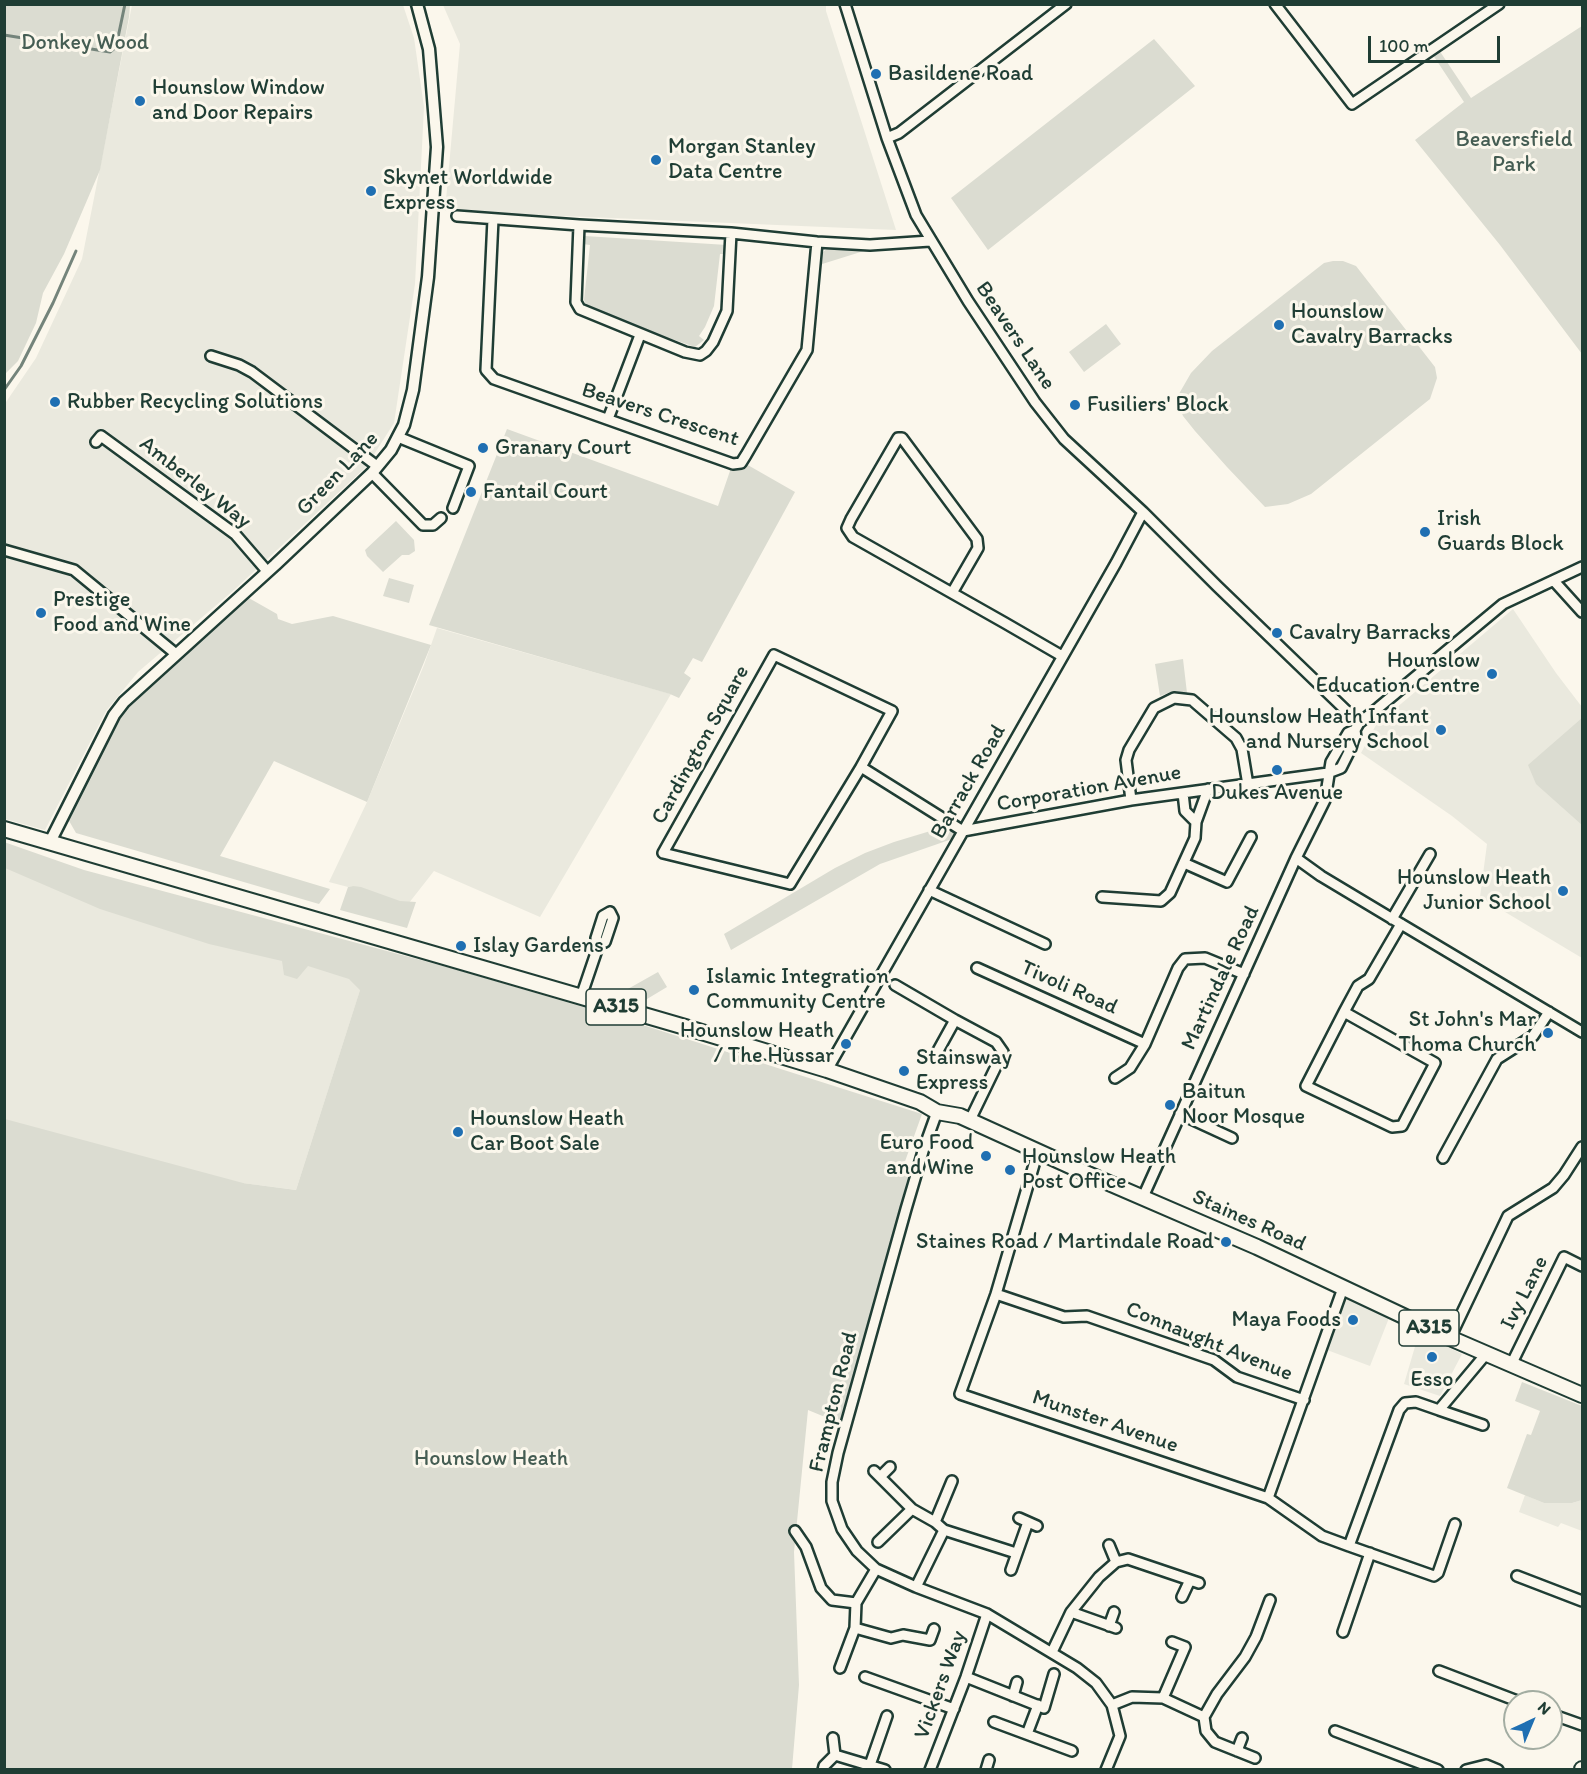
<!DOCTYPE html>
<html>
<head>
<meta charset="utf-8">
<style>
	body { margin:0 }
	#map { position:relative; width:1587px; height:1774px; overflow:hidden; background:#fbf7ec; font-family:Itim,sans-serif }
	canvas { display:block }
	.frame { position:absolute; inset:0; border:6px solid #1f3d34; pointer-events:none }
	.north { position:absolute; left:1503px; top:1690px; width:60px; height:60px; box-sizing:border-box; background:#fbf7ec; border:2px solid #a3ada2; border-radius:50%; rotate:44deg; font-size:16px; font-weight:700; line-height:24px; text-align:center; color:#1f3d34 }
	.north::after { content:''; display:block; margin:auto; width:21px; height:27px; background:#1f6fb2; clip-path:polygon(50% 0,100% 100%,50% 72%,0 100%) }
	.scale { position:absolute; left:1368px; top:36px; width:132px; height:27px; box-sizing:border-box; border:3px solid #1f3d34; border-top:0; padding-left:8px; font-size:18px; line-height:21px; white-space:nowrap; color:#1f3d34; -webkit-text-stroke:4px #fbf7ec; paint-order:stroke }
</style>
</head>
<body>
<div id="map">
<canvas width="1587" height="1774"></canvas>
<div class="frame"></div>
<div class="north">N</div>
<div class="scale">100 m</div>
</div>
<script>
const g = document.querySelector('canvas').getContext('2d');
g.lineJoin = 'round';
function fillPath(path, color) { g.fillStyle = color; g.fill(path, 'evenodd'); }
const toPath = rows => new Path2D(rows.map(r => 'M' + r).join(''));
function strokePath(path, color, width, dash) { g.strokeStyle = color; g.lineWidth = width; g.lineCap = dash ? 'butt' : 'round'; g.setLineDash(dash || []); g.stroke(path); }
function write(font, color, halo, rows, align = 'center') {
  g.font = font + ' Itim,sans-serif'; g.lineWidth = 6; g.setLineDash([]); g.textBaseline = 'middle'; g.strokeStyle = halo; g.fillStyle = color; for (const [text, x, y, turn = 0] of rows) {
    g.save(); g.translate(x, y); g.rotate((+turn || 0) * Math.PI / 180); g.textAlign = isNaN(turn) ? turn : align; if (halo) g.strokeText(text, 0, 0); g.fillText(text, 0, 0); g.restore();
  }
}
const built = toPath([
	[132,5,403,5,414,38,424,107,415,284,394,423,366,467,234,590,138,672,106,711,45,830,5,819,4,405,36,358,82,259],
	[443,5,826,5,826,11,896,230,445,211,460,44],
	[1513,609,1556,673,1582,707,1582,958,1480,897,1487,844,1452,816,1361,753,1376,725],
	[437,628,671,694,540,917,434,871,405,908,353,886,348,887,329,882,367,802,424,665],
	[5,864,364,978,296,1190,243,1183,5,1186],
	[1346,1298,1389,1318,1370,1366,1327,1350],
	[1419,1333,1462,1354,1440,1396,1404,1384],
	[1525,1495,1544,1503,1572,1503,1582,1500,1582,1531,1561,1523,1558,1527,1519,1512]
]);
const green = toPath([
	[4,5,130,5,129,17,100,170,64,254,43,293,36,323,18,361,5,374],
	[1582,26,1582,354,1500,245,1415,140,1464,102,1433,55,1439,50,1471,98],
	[1154,39,1195,86,988,250,951,198],
	[585,236,727,245,728,254,720,254,714,306,705,327,699,336,704,340,695,347,591,311,587,307,584,300,590,245,582,244],
	[829,247,866,249,867,250,819,265,822,253],
	[1333,261,1343,261,1356,266,1435,367,1437,378,1430,399,1311,494,1288,504,1265,507,1227,467,1195,431,1183,416,1176,399,1191,373,1212,351,1324,263],
	[1106,324,1121,344,1084,372,1069,352],
	[507,429,718,506,731,468,741,467,746,464,795,492,702,662,693,658,684,673,691,678,679,698,670,694,429,625],
	[396,521,414,540,415,551,409,555,402,555,383,572,367,556,365,550],
	[389,578,414,585,409,603,383,596],
	[247,597,277,614,278,619,292,624,333,616,431,645,367,802,274,761,220,856,330,889,319,904,76,833,68,819,119,720,134,698],
	[1183,659,1187,693,1173,691,1160,696,1155,664],
	[1582,718,1582,825,1536,784,1528,765],
	[959,824,952,839,880,864,731,950,724,934,835,868,865,853,894,842,937,829],
	[4,842,84,870,458,970,627,1020,922,1114,903,1167,910,1169,842,1424,808,1410,794,1552,799,1685,792,1769,5,1769,5,1119,243,1183,296,1190,360,990,349,979,308,966,297,979,284,975,282,961,209,944,100,909,5,868],
	[353,886,361,887,400,901,416,902,407,928,340,910,348,887],
	[658,972,667,987,647,999,626,990],
	[1522,1382,1582,1406,1582,1500,1572,1503,1544,1503,1507,1488,1527,1434,1531,1435,1540,1411,1515,1401]
]);
const stream = toPath([
	[4,35,110,52,116,47,125,4],
	[4,390,21,366,53,303,76,251]
]);
const minor = toPath([
	[845,4,887,138,916,215,968,301,1035,402,1064,439,1143,512,1217,586,1359,723],
	[1275,4,1352,104,1499,4],
	[887,138,899,133,1066,4],
	[457,216,579,225,731,233,817,242,870,245,930,241],
	[493,219,486,370,494,379,733,464,741,463,746,455,807,350,817,242],
	[579,225,576,302,580,309,685,352,700,355,706,351,713,342,727,311,731,233],
	[211,356,239,365,252,372,377,466],
	[608,419,640,335],
	[398,437,469,466,453,508],
	[96,442,101,436,235,534,267,571],
	[372,473,423,525,433,525,441,518],
	[4,550,74,570,176,654],
	[1554,581,1582,612],
	[952,593,978,548,977,539,902,438,898,438,851,519,847,528,853,537,952,593,1005,623,1062,656],
	[861,767,892,711,774,655,663,853,790,884,861,767,963,831],
	[1131,800,1126,760,1129,750,1154,708,1174,698,1192,700,1236,738,1242,749,1248,785],
	[1196,822,1208,789],
	[963,831,1131,800,1328,773,1341,768,1356,738,1355,730,1359,723,1378,708,1503,604,1582,567],
	[1296,858,1321,876,1401,924,1582,1032],
	[1184,863,1227,882,1251,837],
	[929,890,1045,944],
	[1102,897,1161,901,1170,893,1195,838,1196,822,1185,811,1183,793],
	[610,912,613,918,605,942,599,944,596,938,603,916,610,912],
	[1392,919,1430,854],
	[977,968,1145,1044],
	[895,985,955,1020,996,1042,1003,1052,970,1120],
	[581,997,599,944],
	[1344,1012,1435,1063,1402,1126,1392,1127,1306,1086,1344,1012,1358,986,1369,979,1401,924],
	[934,1058,955,1020],
	[827,1070,1116,563,1143,512],
	[1115,1078,1130,1068,1145,1044,1178,968,1185,959,1205,958,1244,974],
	[937,1112,924,1148,906,1209,838,1453,832,1482,832,1501,842,1529,857,1551,876,1569,916,1587,987,1614,1077,1668,1096,1683,1112,1705,1120,1736,1106,1770],
	[1180,1114,1232,1138],
	[1038,1151,996,1294,960,1394,1268,1498,1343,1288],
	[1443,1158,1497,1059,1533,1036,1549,1012],
	[1143,1197,1296,858,1325,800,1331,762,1348,733,1355,730],
	[996,1294,1064,1317,1087,1316,1214,1360,1237,1377,1304,1400],
	[1450,1338,1508,1216,1553,1188,1564,1175,1582,1147],
	[1511,1365,1564,1257,1582,1266],
	[1439,1410,1416,1402,1405,1403,1399,1410,1349,1546,1434,1576,1438,1573,1455,1524],
	[1483,1425,1439,1410,1486,1354],
	[874,1471,912,1509,935,1522,944,1530,916,1587],
	[880,1477,890,1467],
	[1268,1498,1322,1536,1349,1546],
	[1019,1518,1037,1526],
	[935,1522,952,1481],
	[944,1530,1016,1553],
	[795,1531,806,1547,821,1588,832,1600,856,1603],
	[878,1542,912,1509],
	[1109,1545,1116,1562],
	[1011,1570,1028,1522],
	[1517,1576,1582,1601],
	[1182,1597,1190,1580],
	[1071,1612,1116,1628],
	[1109,1626,1114,1612],
	[855,1628,891,1638,903,1635,930,1640,934,1629],
	[1343,1632,1370,1553],
	[1052,1652,1071,1612,1099,1577,1116,1562,1128,1559,1199,1583],
	[840,1668,855,1628,856,1603,876,1569],
	[1439,1671,1520,1702],
	[865,1677,954,1709],
	[966,1677,1044,1708,1054,1674],
	[1013,1696,1017,1682],
	[1163,1698,1185,1647,1172,1642],
	[1112,1705,1132,1697,1163,1698,1204,1717],
	[1551,1714,1582,1725],
	[994,1722,1072,1751],
	[1335,1731,1438,1770],
	[1027,1734,1038,1705],
	[833,1738,835,1755,885,1770],
	[1237,1751,1242,1738],
	[1255,1758,1215,1742,1206,1731,1204,1717,1217,1694,1245,1657,1256,1637,1270,1600],
	[870,1765,887,1716],
	[823,1770,824,1766,835,1755],
	[930,1770,966,1677,987,1614],
	[986,1770,989,1760],
	[1466,1770,1486,1765,1498,1770]
]);
const tertiary = toPath([
	[50,842,114,715,124,702,275,565,372,473,391,450,404,425,413,390,428,277,437,147,429,49,417,4]
]);
const primary = toPath([
	[4,829,685,1027,827,1070,920,1102,937,1112,960,1116,1081,1171,1257,1247,1450,1338,1582,1395],
	[1582,1770,1582,1769]
]);
const markers = [
	[876,74,6,"#1f6fb2"],
	[140,101,6,"#1f6fb2"],
	[656,160,6,"#1f6fb2"],
	[371,191,6,"#1f6fb2"],
	[1279,325,6,"#1f6fb2"],
	[55,402,6,"#1f6fb2"],
	[1075,405,6,"#1f6fb2"],
	[483,448,6,"#1f6fb2"],
	[471,492,6,"#1f6fb2"],
	[1425,532,6,"#1f6fb2"],
	[41,613,6,"#1f6fb2"],
	[1277,633,6,"#1f6fb2"],
	[1492,674,6,"#1f6fb2"],
	[1441,730,6,"#1f6fb2"],
	[1277,770,6,"#1f6fb2"],
	[1563,891,6,"#1f6fb2"],
	[461,946,6,"#1f6fb2"],
	[694,990,6,"#1f6fb2"],
	[1548,1033,6,"#1f6fb2"],
	[846,1044,6,"#1f6fb2"],
	[904,1071,6,"#1f6fb2"],
	[1170,1105,6,"#1f6fb2"],
	[458,1132,6,"#1f6fb2"],
	[986,1156,6,"#1f6fb2"],
	[1010,1170,6,"#1f6fb2"],
	[1226,1242,6,"#1f6fb2"],
	[1353,1320,6,"#1f6fb2"],
	[1432,1357,6,"#1f6fb2"]
];
const shields = [
	[616,1007,60],
	[1429,1328,60]
];
const shieldNames = [
	["A315",616,1007],
	["A315",1429,1328]
];
const parkNames = [
	["Donkey Wood",85,43],
	["Beaversfield",1514,140],
	["Park",1514,165],
	["Hounslow Heath",491,1459]
];
const poiNames = [
	["Basildene Road",888,74],
	["Hounslow Window",152,88],
	["and Door Repairs",152,113],
	["Morgan Stanley",668,147],
	["Data Centre",668,172],
	["Skynet Worldwide",383,178],
	["Express",383,203],
	["Hounslow",1291,312],
	["Cavalry Barracks",1291,337],
	["Rubber Recycling Solutions",67,402],
	["Fusiliers' Block",1087,405],
	["Granary Court",495,448],
	["Fantail Court",483,492],
	["Irish",1437,519],
	["Guards Block",1437,544],
	["Prestige",53,600],
	["Food and Wine",53,625],
	["Cavalry Barracks",1289,633],
	["Hounslow",1480,661,"right"],
	["Education Centre",1480,686,"right"],
	["Hounslow Heath Infant",1429,717,"right"],
	["and Nursery School",1429,742,"right"],
	["Dukes Avenue",1277,793,"center"],
	["Hounslow Heath",1551,878,"right"],
	["Junior School",1551,903,"right"],
	["Islay Gardens",473,946],
	["Islamic Integration",706,977],
	["Community Centre",706,1002],
	["St John's Mar",1536,1020,"right"],
	["Thoma Church",1536,1045,"right"],
	["Hounslow Heath",834,1031,"right"],
	["/ The Hussar",834,1056,"right"],
	["Stainsway",916,1058],
	["Express",916,1083],
	["Baitun",1182,1092],
	["Noor Mosque",1182,1117],
	["Hounslow Heath",470,1119],
	["Car Boot Sale",470,1144],
	["Euro Food",974,1143,"right"],
	["and Wine",974,1168,"right"],
	["Hounslow Heath",1022,1157],
	["Post Office",1022,1182],
	["Staines Road / Martindale Road",1214,1242,"right"],
	["Maya Foods",1341,1320,"right"],
	["Esso",1432,1380,"center"]
];
const streetNames = [
	["Beavers Lane",1015,336,56],
	["Beavers Crescent",660,415,18],
	["Green Lane",338,474,-46],
	["Amberley Way",195,483,38],
	["Cardington Square",701,745,-61],
	["Barrack Road",969,782,-60],
	["Corporation Avenue",1089,789,-10],
	["Martindale Road",1221,978,-65],
	["Tivoli Road",1069,988,24],
	["Staines Road",1249,1221,24],
	["Ivy Lane",1525,1293,-63],
	["Connaught Avenue",1209,1342,22],
	["Frampton Road",834,1402,-76],
	["Munster Avenue",1105,1422,19],
	["Vickers Way",941,1685,-70]
];
fillPath(built, '#eae9de');
fillPath(green, '#dbdcd1');
strokePath(stream, '#74847b', 3);
strokePath(minor, '#1f3d34', 14);
strokePath(tertiary, '#1f3d34', 15);
strokePath(primary, '#1f3d34', 18);
strokePath(minor, '#fbf7ec', 9);
strokePath(tertiary, '#fbf7ec', 10);
strokePath(primary, '#fbf7ec', 14);
for (const [x, y, r, color] of markers) { const dot = new Path2D(); dot.arc(x, y, r, 0, 2 * Math.PI); g.fillStyle = color; g.fill(dot); strokePath(dot, '#fbf7ec', 2); }
for (const [x, y, w] of shields) { const box = new Path2D(); box.roundRect(x - w / 2, y - 18, w, 36, 4.5); g.fillStyle = '#fbf7ec'; g.fill(box); strokePath(box, '#1f3d34', 1.5); }
write('bold 21px', '#1f3d34', null, shieldNames);
write('22px', '#455d53', '#fbf7ec', parkNames);
write('22px', '#1f3d34', '#fbf7ec', poiNames, 'left');
write('22px', '#1f3d34', '#fbf7ec', streetNames);
</script>
</body>
</html>
